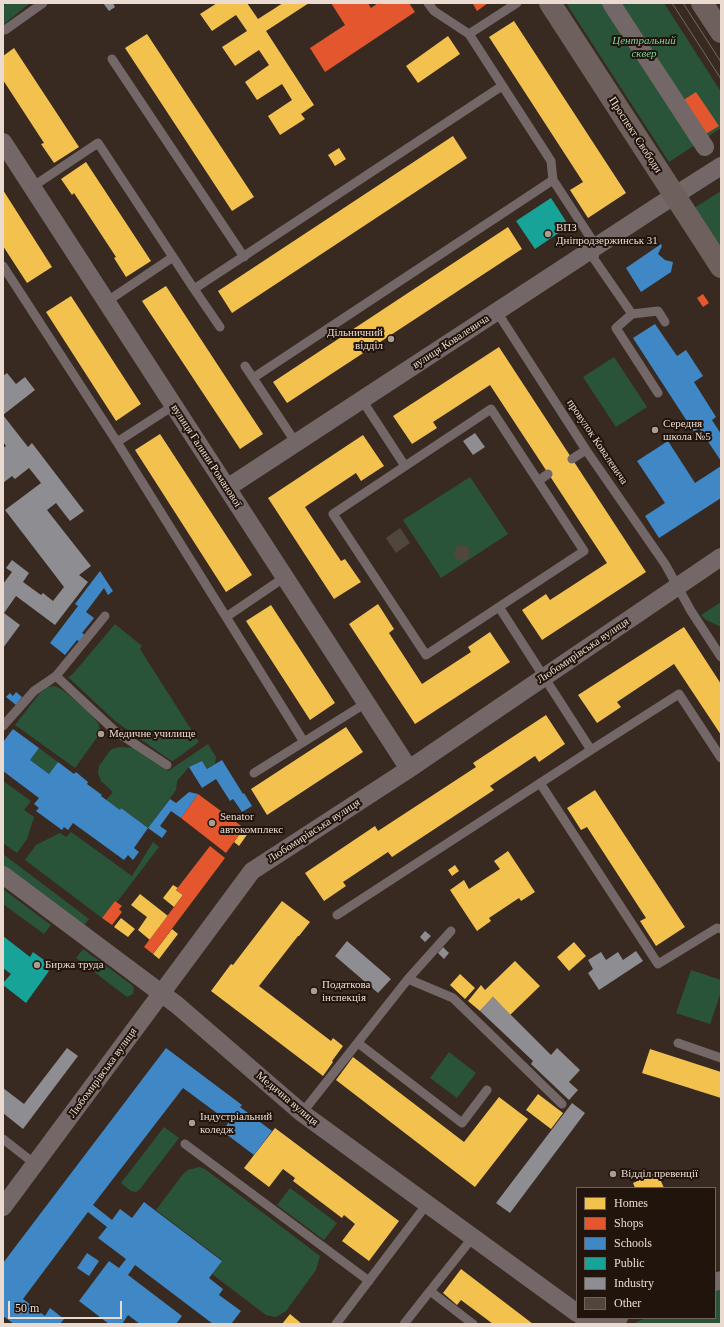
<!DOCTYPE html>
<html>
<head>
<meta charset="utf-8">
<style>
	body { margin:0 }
	#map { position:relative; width:724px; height:1327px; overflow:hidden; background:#382a20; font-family:"Times New Roman",serif }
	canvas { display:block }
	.frame { position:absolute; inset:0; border:4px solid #ebdacf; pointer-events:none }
	.legend { position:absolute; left:576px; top:1187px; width:140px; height:132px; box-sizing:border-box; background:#20140c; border:1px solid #71635a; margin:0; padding:5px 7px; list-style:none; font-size:12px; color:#ebdacf }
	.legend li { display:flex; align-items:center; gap:8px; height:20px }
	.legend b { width:20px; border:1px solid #71635a }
	.scale { position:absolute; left:8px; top:1301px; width:114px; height:18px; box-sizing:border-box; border:2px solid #ebdacf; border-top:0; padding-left:5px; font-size:12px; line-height:14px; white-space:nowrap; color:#ebdacf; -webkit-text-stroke:3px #20140c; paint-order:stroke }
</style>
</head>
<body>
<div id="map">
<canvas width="724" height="1327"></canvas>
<div class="frame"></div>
<ul class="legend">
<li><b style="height:11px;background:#f2c14e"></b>Homes</li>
<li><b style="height:11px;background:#e4572e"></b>Shops</li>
<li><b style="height:11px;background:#3f88c5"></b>Schools</li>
<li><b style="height:11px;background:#17a398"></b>Public</li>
<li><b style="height:11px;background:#8d8d92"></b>Industry</li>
<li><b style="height:11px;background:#50463c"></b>Other</li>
</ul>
<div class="scale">50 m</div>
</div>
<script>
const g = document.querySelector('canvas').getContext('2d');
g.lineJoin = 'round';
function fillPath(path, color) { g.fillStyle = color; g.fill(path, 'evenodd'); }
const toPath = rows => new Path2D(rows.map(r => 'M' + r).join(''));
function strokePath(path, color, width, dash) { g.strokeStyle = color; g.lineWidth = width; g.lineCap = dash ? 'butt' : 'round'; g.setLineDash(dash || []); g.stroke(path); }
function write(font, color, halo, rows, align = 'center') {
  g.font = font + ' "Times New Roman",serif'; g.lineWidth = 4; g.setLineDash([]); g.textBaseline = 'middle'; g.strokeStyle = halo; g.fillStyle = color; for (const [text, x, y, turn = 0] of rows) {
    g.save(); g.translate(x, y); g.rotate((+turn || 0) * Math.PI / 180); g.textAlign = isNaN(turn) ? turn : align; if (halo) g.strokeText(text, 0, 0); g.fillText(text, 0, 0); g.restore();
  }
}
const green = toPath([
	[8,3,30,3,3,25,3,6],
	[566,3,664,3,721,92,721,128,669,162],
	[721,191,721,248,694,208],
	[614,357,647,407,616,427,583,377],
	[470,477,508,534,441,578,403,520],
	[721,602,721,627,706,620,701,615],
	[115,624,142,646,140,649,199,742,173,761,170,760,115,721,68,677,72,675],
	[55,686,63,690,90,713,98,723,100,729,100,733,98,736,75,768,15,725,40,693,48,687],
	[208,744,216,757,215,764,207,769,202,761,189,767,177,781,176,790,148,828,121,808,120,810,106,800,113,792,101,781,98,773,99,766,109,752,112,749,119,747,139,748,168,771],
	[39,748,58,762,49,774,30,760],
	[3,781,31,801,24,810,34,817,27,839,17,853,3,843],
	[71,832,132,876,153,842,159,847,117,902,115,901,102,918,25,860,36,845,60,833,66,837],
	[3,854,89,919,82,928,3,868],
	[3,889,51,925,44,934,3,904],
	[83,949,132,985,134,988,133,994,127,997,76,958],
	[691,970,721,980,721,992,710,1024,676,1013],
	[449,1052,476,1073,457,1098,430,1078],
	[164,1127,179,1138,140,1189,136,1192,131,1191,121,1183],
	[199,1167,205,1169,320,1256,316,1270,286,1311,276,1317,266,1315,212,1274,222,1260,156,1210,183,1174,188,1170],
	[290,1188,337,1223,324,1240,277,1205],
	[721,1285,721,1324,632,1324,646,1318,715,1318,715,1288]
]);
const homes = toPath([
	[217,3,247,3,258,19,283,3,309,3,266,31,314,105,301,114,305,119,280,135,268,116,292,100,282,84,257,100,245,82,269,65,259,50,235,66,222,47,247,31,236,15,212,31,200,14],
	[514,21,626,193,588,218,570,190,583,182,489,37],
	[147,34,254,197,232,211,125,48],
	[448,36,460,54,418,83,406,66],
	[14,48,79,147,54,163,41,144,44,143,3,80,3,56],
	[453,136,467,158,232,313,218,291],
	[339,148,346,159,335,166,328,155],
	[86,162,151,261,126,277,114,258,116,257,74,193,72,195,61,179],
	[3,190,52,267,27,283,3,246],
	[508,227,522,249,287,403,273,382],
	[166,286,263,434,240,449,142,301],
	[71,296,141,404,116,421,46,312],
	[499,347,646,572,542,640,522,610,546,594,550,600,607,563,490,385,433,422,437,428,412,444,393,416],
	[160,434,252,575,226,592,135,450],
	[363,435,384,466,361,481,356,473,305,507,341,561,345,559,361,582,334,599,268,498],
	[378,604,394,629,389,633,422,684,471,652,468,647,490,632,510,662,415,724,349,624],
	[271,605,335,703,310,720,246,621],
	[684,627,721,684,721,735,674,664,617,702,621,707,597,723,578,695],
	[546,715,565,744,539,762,535,756,490,786,494,790,392,857,388,852,343,882,346,886,324,901,305,873,375,826,378,831,476,767,473,763],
	[346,727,363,752,267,815,251,789],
	[595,790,685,927,656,946,640,921,646,918,587,827,581,830,567,808],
	[244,828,249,832,239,846,234,842],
	[508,851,535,892,521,901,519,898,489,918,491,921,477,931,450,890,464,880,469,889,500,869,494,861],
	[455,865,459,871,452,876,448,870],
	[173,885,178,888,176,890,183,895,174,907,163,898],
	[140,894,168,916,150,940,138,930,147,917,131,905],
	[282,901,310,922,299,936,298,936,259,986,331,1041,333,1038,343,1046,332,1061,333,1062,323,1076,211,991,231,964,233,965],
	[121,918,135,929,128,937,114,927],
	[172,929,178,934,159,959,153,954],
	[574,942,586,956,569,971,557,957],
	[515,961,540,986,510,1015,493,997,480,1011,468,1001,481,985,485,990],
	[460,974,475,988,465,999,450,985],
	[650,1049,721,1072,721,1098,642,1073],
	[353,1057,464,1142,499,1097,528,1119,475,1187,336,1080],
	[538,1094,563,1113,551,1129,526,1110],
	[275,1128,399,1221,369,1261,342,1241,355,1224,344,1215,342,1218,293,1181,295,1178,283,1169,269,1187,244,1168],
	[657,1172,664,1188,635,1188,633,1183],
	[461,1269,533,1324,493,1324,461,1300,457,1305,443,1293],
	[290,1314,302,1324,282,1324]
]);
const shops = toPath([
	[331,3,368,3,371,8,378,3,409,3,415,12,325,72,310,48,345,25],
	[475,3,488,3,477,11,473,4],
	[696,92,719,126,704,135,684,103,685,99],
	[703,294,709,303,703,307,697,298],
	[198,794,244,828,226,853,181,818],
	[210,846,225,858,153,954,144,947,183,895,176,890],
	[115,901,122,906,119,909,122,912,112,925,102,918]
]);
const schools = toPath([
	[661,244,662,246,658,254,665,260,673,262,671,272,641,292,626,268],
	[655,324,677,356,686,350,703,376,694,382,716,417,712,420,721,434,721,461,699,428,694,432,633,338],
	[668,441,695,483,721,466,721,498,659,538,645,516,665,503,637,461],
	[100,571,113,591,108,595,104,588,86,612,94,618,82,633,85,635,80,642,77,640,65,655,50,643,78,606,75,604],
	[16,692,22,697,16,705,6,697,10,693,13,696],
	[13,729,39,748,30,760,49,774,58,762,74,774,76,772,88,782,87,784,102,795,101,796,120,810,121,808,148,828,170,799,176,803,189,792,198,794,181,818,171,811,160,826,167,831,162,838,148,828,134,848,139,852,133,860,128,855,124,860,73,823,68,830,64,827,62,830,36,811,39,808,34,804,39,798,3,771,3,742],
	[222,760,243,794,244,793,252,806,242,812,233,799,230,801,216,779,202,788,189,767,202,761,207,769],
	[166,1048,242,1105,240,1107,272,1131,254,1155,222,1131,229,1122,183,1088,93,1205,112,1220,120,1209,132,1218,144,1202,222,1261,209,1278,223,1289,219,1295,241,1311,231,1324,213,1324,135,1265,128,1275,182,1316,176,1324,140,1324,128,1315,122,1324,109,1324,79,1301,109,1261,119,1268,126,1259,98,1238,107,1227,88,1212,23,1299,45,1316,50,1308,64,1319,60,1324,14,1324,3,1316,3,1263],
	[87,1253,99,1261,89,1276,77,1268]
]);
const public = toPath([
	[551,198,569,226,535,249,516,221],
	[3,936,30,957,33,952,51,965,47,970,49,971,26,1003,3,985,3,983,11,974,3,968]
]);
const industry = toPath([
	[103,3,113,3,115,7,109,11],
	[7,373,16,384,25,377,35,390,3,415,28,447,32,443,84,511,70,521,56,503,47,510,91,566,79,575,88,582,55,625,16,596,4,613,20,625,3,648,3,584,12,572,6,568,12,560,29,573,23,582,41,595,43,593,53,601,64,587,5,510,41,483,29,468,15,479,12,476,3,483,3,448,6,446,3,442,3,376],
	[475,433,485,447,473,455,463,441],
	[425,931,431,936,425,942,420,937],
	[347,941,391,979,378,993,335,956],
	[443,947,449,953,444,959,438,953],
	[636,951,643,961,599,990,588,973,593,969,588,960,601,952,606,960,618,952,623,960],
	[493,997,551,1055,557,1048,580,1070,569,1082,578,1090,569,1100,531,1064,533,1061,480,1011],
	[67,1048,78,1056,23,1129,3,1113,3,1088,24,1104],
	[572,1103,585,1113,510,1213,496,1203]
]);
const building = toPath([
	[400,528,410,543,396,553,386,538],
	'454 553a8 8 0 1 1 16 0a8 8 0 1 1-16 0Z'
]);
const lane = toPath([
	[428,3,434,11,469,34,551,161,553,180,596,246,594,259,632,314,658,311,665,322],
	[5,30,43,3],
	[469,34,517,3],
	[112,59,244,257],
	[32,187,98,143,173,257],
	[3,266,117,442,304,742],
	[194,289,220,327],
	[106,302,173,257,194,289,502,86],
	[497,312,586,450,665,564,691,611,721,657],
	[632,314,616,328,658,393],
	[245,366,253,378],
	[362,400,405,466],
	[491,409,584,551,426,655,333,514,491,409],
	[117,442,173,406],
	[296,443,253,378,553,180],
	[572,459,586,450],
	[538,481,548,474],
	[499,607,591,750,679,694,721,758],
	[226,617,285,577],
	[56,676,115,731,167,765],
	[3,726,34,691,56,676,105,616],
	[254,773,366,703],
	[540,783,658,964,717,928,721,929],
	[337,915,591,750],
	[408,979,453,998,562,1104],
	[358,1043,462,1123,487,1090],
	[678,1043,721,1058],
	[302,1113,408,979,451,931],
	[3,1139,35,1164],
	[185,1144,369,1281],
	[336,1324,427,1204],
	[404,1324,430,1291],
	[473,1324,430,1291,473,1237]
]);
const street = toPath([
	[611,3,705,147],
	[3,142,409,769],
	[227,488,655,208,721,166],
	[3,875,177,1005,302,1113,577,1313],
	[3,1207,252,871,409,769,721,557],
	[715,1282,721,1280],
	[583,1318,592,1324],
	[605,1324,619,1318]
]);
const secondary = toPath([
	[550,3,721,267],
	[702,3,721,32]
]);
const tram = toPath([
	[672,3,721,79],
	[683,3,721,62]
]);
const markers = [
	[548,234,4,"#ac9c92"],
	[391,339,4,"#ac9c92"],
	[655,430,4,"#ac9c92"],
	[101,734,4,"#ac9c92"],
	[212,823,4,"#ac9c92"],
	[37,965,4,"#ac9c92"],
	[314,991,4,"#ac9c92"],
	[192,1123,4,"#ac9c92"],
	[613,1174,4,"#ac9c92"]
];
const parkNames = [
	["Центральний",644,41],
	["сквер",644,54]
];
const streetNames = [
	["Проспект Свободи",635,135,57],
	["вулиця Ковалевича",451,342,-33],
	["провулок Ковалевича",597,442,56],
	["вулиця Галини Романової",206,456,57],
	["Любомирівська вулиця",583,651,-34],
	["Любомирівська вулиця",314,831,-33],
	["Любомирівська вулиця",103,1073,-54],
	["Медична вулиця",287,1099,40]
];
const poiNames = [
	["ВПЗ",556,228],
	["Дніпродзержинськ 31",556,241],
	["Дільничний",383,333,"right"],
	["відділ",383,346,"right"],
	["Середня",663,424],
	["школа №5",663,437],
	["Медичне училище",109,734],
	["Senator",220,817],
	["автокомплекс",220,830],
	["Биржа труда",45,965],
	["Податкова",322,985],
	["інспекція",322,998],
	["Індустріальний",200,1117],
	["коледж",200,1130],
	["Відділ превенції",621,1174]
];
fillPath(green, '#295439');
fillPath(homes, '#f2c14e');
fillPath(shops, '#e4572e');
fillPath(schools, '#3f88c5');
fillPath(public, '#17a398');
fillPath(industry, '#8d8d92');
fillPath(building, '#50463c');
strokePath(lane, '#736768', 9);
strokePath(street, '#736768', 18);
strokePath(secondary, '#6d605d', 22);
strokePath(tram, '#746964', 1);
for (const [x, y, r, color] of markers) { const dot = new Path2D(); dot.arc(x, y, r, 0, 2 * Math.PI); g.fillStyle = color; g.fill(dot); strokePath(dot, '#20140c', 1.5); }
write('italic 11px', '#7bd59f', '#20140c', parkNames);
write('11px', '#ebdacf', '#20140c', streetNames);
write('11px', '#ebdacf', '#20140c', poiNames, 'left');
</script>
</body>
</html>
